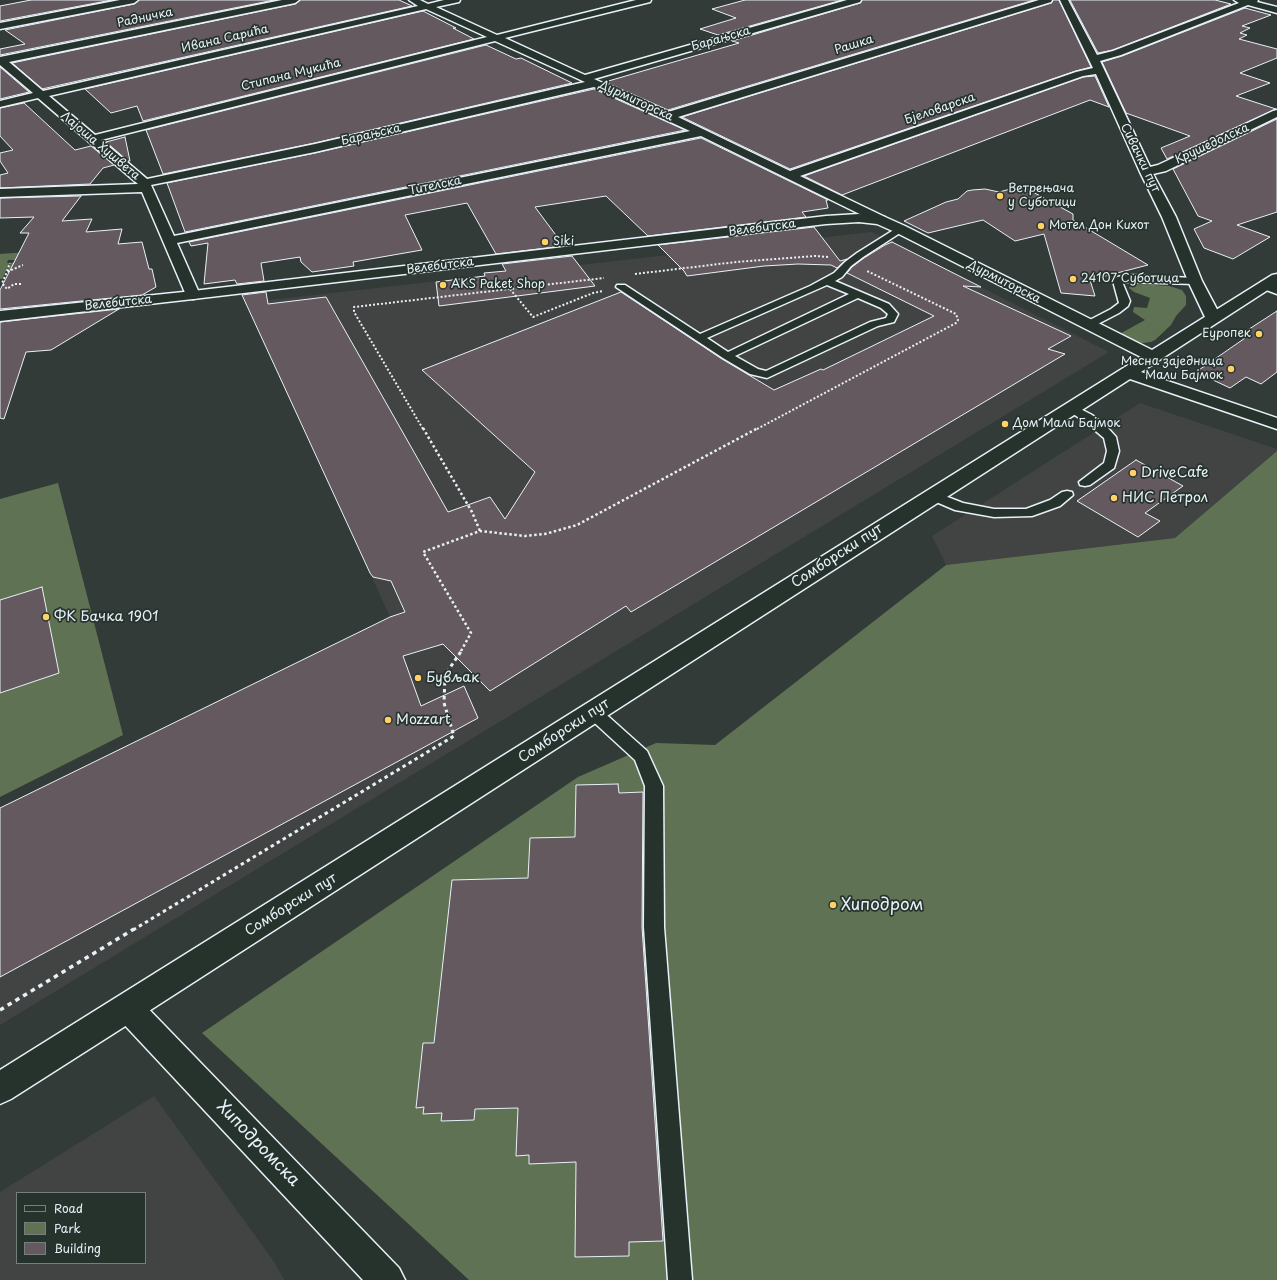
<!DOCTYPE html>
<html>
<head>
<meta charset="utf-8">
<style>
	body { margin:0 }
	#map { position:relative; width:1277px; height:1280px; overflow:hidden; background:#323b37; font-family:"Playpen Sans",sans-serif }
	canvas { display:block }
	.legend { position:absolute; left:16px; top:1192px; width:130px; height:72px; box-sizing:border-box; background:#26332d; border:1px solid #747f7e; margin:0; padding:5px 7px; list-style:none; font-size:12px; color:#e8f1f8 }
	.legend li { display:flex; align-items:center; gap:8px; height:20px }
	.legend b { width:20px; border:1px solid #747f7e }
</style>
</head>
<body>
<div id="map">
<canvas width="1277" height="1280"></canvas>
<ul class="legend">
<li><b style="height:5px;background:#26332d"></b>Road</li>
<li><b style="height:11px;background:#607254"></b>Park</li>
<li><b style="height:11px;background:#63595e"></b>Building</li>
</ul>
</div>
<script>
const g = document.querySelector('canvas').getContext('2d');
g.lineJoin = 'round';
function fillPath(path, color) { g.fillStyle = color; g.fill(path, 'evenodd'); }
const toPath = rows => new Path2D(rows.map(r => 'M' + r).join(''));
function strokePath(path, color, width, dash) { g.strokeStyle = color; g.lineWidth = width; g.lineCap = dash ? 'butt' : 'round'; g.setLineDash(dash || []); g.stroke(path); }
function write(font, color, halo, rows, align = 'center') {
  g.font = font + ' "Playpen Sans",sans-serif'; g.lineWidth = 3.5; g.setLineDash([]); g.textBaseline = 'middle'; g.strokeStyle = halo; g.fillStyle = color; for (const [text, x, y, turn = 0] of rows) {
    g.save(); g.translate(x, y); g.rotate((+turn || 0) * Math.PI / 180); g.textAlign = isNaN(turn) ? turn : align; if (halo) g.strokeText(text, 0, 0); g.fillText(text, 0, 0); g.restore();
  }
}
const built = toPath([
	[872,232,1109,352,0,1025,0,808,390,617,260,333,248,307,244,303],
	[1140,403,1277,449,1277,451,1175,538,946,565,932,536],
	[154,1096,275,1263,284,1280,0,1280,0,1192],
	[17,1193,145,1193,145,1263,17,1263]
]);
const green = toPath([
	[28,252,22,265,7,271,11,263,19,260,8,260,7,263,10,263,2,279,0,279,0,254],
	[1140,284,1169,286,1182,290,1186,296,1186,305,1176,316,1171,325,1155,340,1151,342,1143,343,1132,342,1116,336,1145,320,1133,312,1134,307,1147,308,1150,298,1134,292,1129,288,1131,285],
	[1277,451,1277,1280,469,1280,202,1033,578,777,656,743,715,745,946,565,1175,538],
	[58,483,123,735,0,797,0,499]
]);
const building = toPath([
	[31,0,112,0,0,21,0,6,31,0],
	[139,0,274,0,0,55,0,49,25,44,5,30,134,4,139,0],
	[300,0,399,0,412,6,42,89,12,63,295,4,300,0],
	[745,0,842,0,718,35,700,29,736,18,712,9,745,0],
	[862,0,1034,0,668,110,605,82,739,43,732,41,860,3,862,0],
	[1053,0,1059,0,1091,67,1076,71,790,169,682,117,1051,3,1053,0],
	[1070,0,1215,0,1231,4,1113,50,1098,53,1070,0],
	[1245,8,1271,15,1242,26,1250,28,1240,33,1247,35,1239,39,1277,49,1277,58,1240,73,1270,83,1236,96,1276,109,1167,159,1161,148,1190,136,1126,113,1102,62,1122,56,1245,8],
	[423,11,456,28,453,28,474,39,143,121,137,106,111,113,85,89,423,11],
	[486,45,516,59,521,58,572,83,315,143,163,174,146,130,486,45],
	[0,67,29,92,0,99,0,67],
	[1095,76,1109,107,1090,100,842,195,804,176,1083,77,1095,76],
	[594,89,685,130,185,232,167,183,315,153,594,89],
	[24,103,75,150,91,146,114,165,103,168,90,184,0,188,0,175,8,173,0,161,0,153,13,150,0,136,0,108,24,103],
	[1277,119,1277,212,1237,225,1270,237,1233,259,1204,248,1194,229,1212,221,1198,216,1173,169,1277,119],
	[125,137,130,161,128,161,106,142,125,137],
	[701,138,828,200,826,200,828,208,802,212,806,217,648,236,606,196,535,207,564,246,496,254,467,203,405,215,422,250,353,262,354,266,312,272,301,262,300,257,261,263,264,281,237,284,235,280,204,284,208,243,191,246,189,242,701,138],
	[1022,186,1073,214,1073,220,1148,265,1090,280,1095,296,1061,293,1044,234,1015,241,983,220,928,233,904,221,946,202,958,199,967,191,972,190,985,189,999,192,1022,186],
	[81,196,62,221,92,219,86,232,122,229,118,244,142,242,149,269,152,269,156,287,142,295,0,309,0,290,29,233,20,233,34,217,0,218,0,198,81,196],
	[814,227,840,261,847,259,837,268,831,265,798,264,764,266,687,276,684,271,658,245,814,227],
	[892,242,981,287,963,286,1071,336,1048,349,1065,354,631,612,626,606,490,691,443,644,403,656,421,706,464,686,478,718,0,977,0,808,390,617,405,612,391,581,373,577,370,573,242,295,266,292,268,304,326,297,448,512,490,497,505,519,535,472,422,370,621,292,722,359,774,390,821,369,823,370,934,316,847,273,852,267,864,258,885,245,892,242],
	[572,256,595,286,439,306,436,282,485,276,484,273,506,271,502,264,572,256],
	[119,309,51,350,26,352,4,419,0,418,0,322,119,309],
	[1277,311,1277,372,1261,384,1246,377,1230,388,1196,372,1248,336,1243,333,1277,311],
	[1136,460,1183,486,1145,513,1160,521,1138,537,1077,501,1136,460],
	[42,587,59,673,0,693,0,600,42,587],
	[618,784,619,793,643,792,642,927,663,1241,629,1242,629,1256,575,1257,576,1162,529,1164,529,1155,516,1156,518,1108,475,1109,474,1120,441,1121,442,1113,423,1114,424,1107,416,1108,423,1043,434,1043,452,880,528,878,530,838,575,837,576,785,618,784]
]);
const pathFar3 = toPath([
	[7,271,10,263],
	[635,274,736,262,815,256,829,257],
	[21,284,14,284,7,289,2,283,7,272,23,265],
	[510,289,533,317,593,293,603,291],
	[423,429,354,312,354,307,604,278],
	[757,429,956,323,958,320,956,314,867,271]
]);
const pathFar2 = toPath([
	[423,428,472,512,480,531],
	[461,651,471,633,423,552,480,531,525,536,545,534,577,525,758,428]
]);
const pathFar1 = toPath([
	[133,930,454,736,444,703,445,675,462,650]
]);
const path = toPath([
	[0,1010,134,929]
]);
const lane = toPath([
	[900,226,903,227,905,229,903,231,863,257,851,266,842,277,835,281,889,304,898,314,894,322,878,326,767,378,750,374,723,358,616,287,617,285,625,285,700,334,810,286,834,273,845,262,857,253,900,226],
	[827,285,849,294,728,352,707,338,827,285],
	[858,298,881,308,888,314,886,318,870,322,766,371,758,369,735,356,858,298],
	[1129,275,1195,278,1200,281,1195,284,1124,282,1123,284,1130,301,1128,306,1119,313,1092,327,1084,327,1083,325,1084,323,1111,309,1119,303,1113,281,1117,277,1129,275],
	[1071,404,1092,415,1107,427,1116,437,1119,451,1114,468,1090,485,1085,486,1080,485,1079,482,1104,463,1107,451,1104,438,1084,421,1067,410,1065,408,1067,406,1071,404],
	[932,491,963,503,994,509,1026,509,1050,500,1062,492,1067,491,1072,492,1073,495,1060,506,1032,516,994,517,955,510,927,498,926,495,927,492,932,491],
	[593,706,599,708,647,751,663,786,664,927,692,1280,668,1280,644,927,645,786,635,760,587,716,585,712,587,708,593,706]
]);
const street = toPath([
	[120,0,138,0,134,3,0,29,0,23,120,0],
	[282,0,299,0,295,3,9,62,43,91,418,6,409,0,420,0,428,4,444,0,460,0,459,2,436,7,497,35,636,0,651,0,650,2,505,38,585,75,847,0,861,0,860,2,594,79,668,112,1039,0,1052,0,1051,2,678,117,790,171,1076,72,1093,68,1060,0,1068,0,1097,55,1113,51,1239,3,1234,0,1258,0,1257,2,1277,7,1277,13,1248,5,1121,55,1100,61,1150,167,1158,165,1273,111,1277,110,1277,117,1166,171,1153,174,1176,217,1202,281,1221,317,1218,320,1213,322,1208,320,1205,317,1188,281,1162,217,1140,172,1096,74,1083,76,800,176,885,217,887,220,885,223,880,224,701,136,177,243,200,295,198,298,193,299,188,298,186,295,142,192,0,197,0,189,138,184,38,98,0,107,0,101,33,93,0,65,0,57,282,0],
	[426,9,487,37,95,135,49,96,426,9],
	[495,41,585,82,315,144,147,179,101,140,495,41],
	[594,87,690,131,174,236,151,185,315,152,594,87],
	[1266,281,1277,284,1277,294,1261,288,1259,285,1261,282,1266,281],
	[128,993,138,998,399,1268,405,1280,363,1280,118,1018,113,1008,118,998,128,993]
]);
const secondary = toPath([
	[859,214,885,217,905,226,1152,350,1272,275,1277,274,1277,284,1141,372,1277,418,1277,429,1130,379,138,1018,11,1099,0,1104,0,1070,1141,357,895,232,877,224,859,222,826,224,193,299,0,321,0,311,193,291,826,216,859,214]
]);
const markers = [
	[1000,196,4,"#ffd166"],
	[1041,226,4,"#ffd166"],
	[545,242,4,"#ffd166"],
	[1073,279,4,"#ffd166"],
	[443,285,4,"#ffd166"],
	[1259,334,4,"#ffd166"],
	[1231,369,4,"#ffd166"],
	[1005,424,4,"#ffd166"],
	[1133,473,4,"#ffd166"],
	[1114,498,4,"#ffd166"],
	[46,617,4,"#ffd166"],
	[418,678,4,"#ffd166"],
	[388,720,4,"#ffd166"],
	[833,905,4,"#ffd166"]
];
const farStreetnames = [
	["Радничка",145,18,-12],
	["Ивана Сарића",225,39,-13],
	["Барањска",721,39,-16],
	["Рашка",854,45,-17],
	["Стипана Мукића",291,75,-14],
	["Дурмиторска",636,101,25],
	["Бјеловарска",940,109,-19],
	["Барањска",371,135,-13],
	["Крушедолска",1212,144,-25],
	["Лајоша Хушвета",100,146,40],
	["Сивачки пут",1140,158,64],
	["Тителска",435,186,-12],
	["Велебитска",762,228,-7],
	["Велебитска",440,266,-7],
	["Дурмиторска",1004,282,27],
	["Велебитска",118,303,-6]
];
const farPoinames = [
	["Ветрењача",1008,189],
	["у Суботици",1008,203],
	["Мотел Дон Кихот",1049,226],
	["Siki",553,242],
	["24107 Суботица",1081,279],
	["AKS Paket Shop",451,285],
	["Еуропек",1251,334,"right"],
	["Месна заједница",1223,362,"right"],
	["Мали Бајмок",1223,376,"right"],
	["Дом Мали Бајмок",1013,424]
];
const poiNames = [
	["DriveCafe",1141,473],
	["НИС Петрол",1122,498],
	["ФК Бачка 1901",54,617],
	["Бувљак",426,678],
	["Mozzart",396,720]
];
const streetNames = [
	["Сомборски пут",837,556,-33],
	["Сомборски пут",564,731,-33],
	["Сомборски пут",291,905,-32]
];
const nearPoinames = [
	["Хиподром",841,905]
];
const nearStreetnames = [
	["Хиподромска",258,1144,46]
];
fillPath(built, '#414443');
fillPath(green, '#607254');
fillPath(building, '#63595e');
strokePath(building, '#e8f1f8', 1);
strokePath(lane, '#e8f1f8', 3);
strokePath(street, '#e8f1f8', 3);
strokePath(secondary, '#e8f1f8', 3);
strokePath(pathFar3, '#e8f1f8', 2, [2, 2]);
strokePath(pathFar2, '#e8f1f8', 2.5, [2.5, 2.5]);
strokePath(pathFar1, '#e8f1f8', 3, [3.5, 3.5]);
strokePath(path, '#e8f1f8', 3.5, [4.5, 4.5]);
fillPath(lane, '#26332d');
fillPath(street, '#26332d');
fillPath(secondary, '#26332d');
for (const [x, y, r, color] of markers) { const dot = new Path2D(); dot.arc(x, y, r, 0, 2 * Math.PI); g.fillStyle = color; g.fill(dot); strokePath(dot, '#26332d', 1.5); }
write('12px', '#e8f1f8', '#26332d', farStreetnames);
write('12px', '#e8f1f8', '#26332d', farPoinames, 'left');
write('14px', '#e8f1f8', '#26332d', poiNames, 'left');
write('14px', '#e8f1f8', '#26332d', streetNames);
write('17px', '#e8f1f8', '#26332d', nearPoinames, 'left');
write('17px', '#e8f1f8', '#26332d', nearStreetnames);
</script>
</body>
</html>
